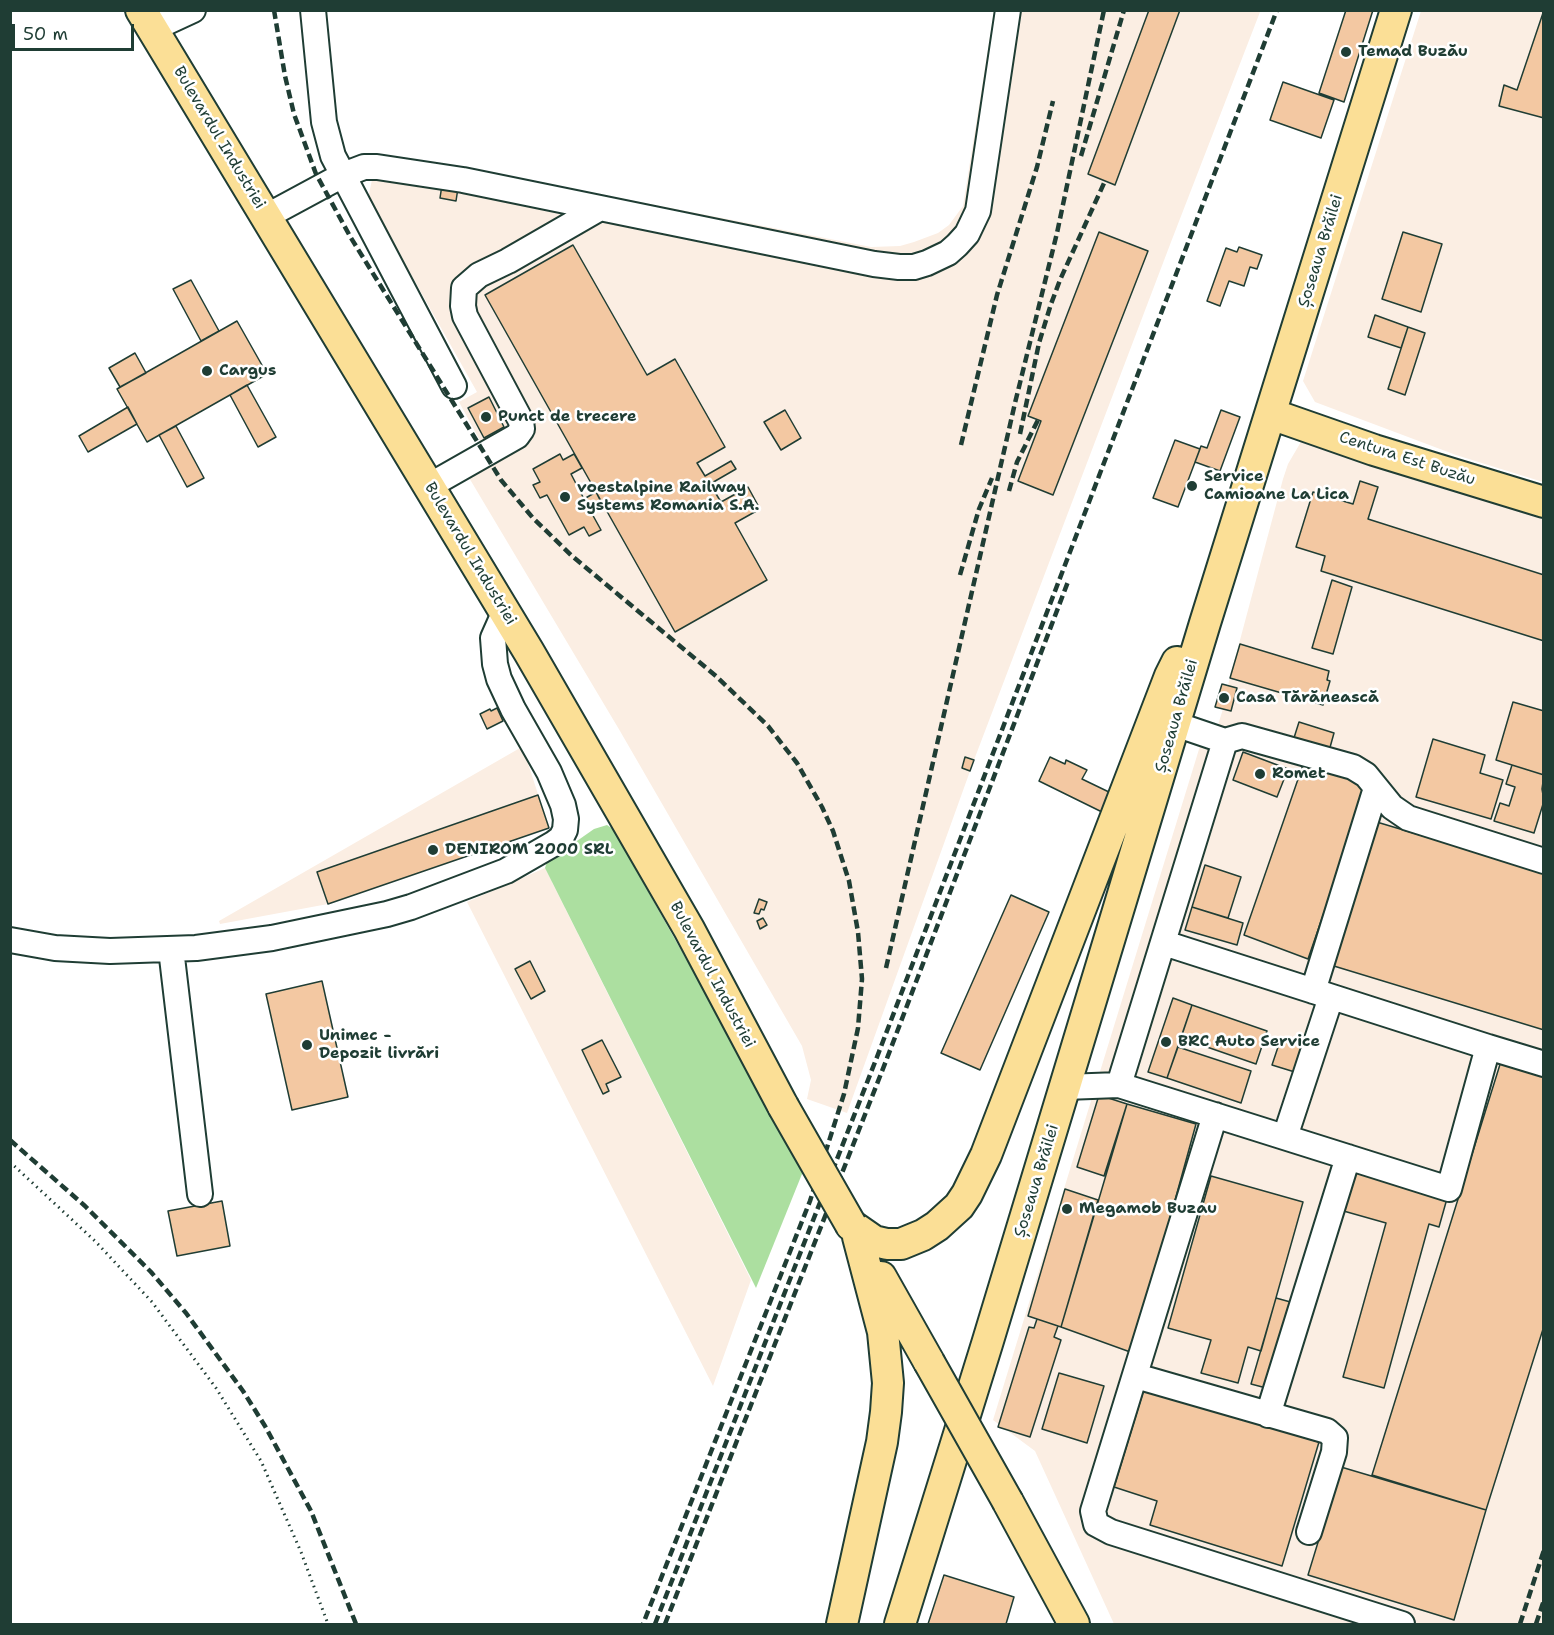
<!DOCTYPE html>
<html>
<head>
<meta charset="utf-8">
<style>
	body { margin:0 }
	#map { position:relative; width:1554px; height:1635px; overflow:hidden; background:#fff; font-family:"Shantell Sans",sans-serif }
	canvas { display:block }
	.frame { position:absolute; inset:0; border:12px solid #1f3d34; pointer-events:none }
	.scale { position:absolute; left:12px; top:24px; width:122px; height:27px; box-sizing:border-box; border:3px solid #1f3d34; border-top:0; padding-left:8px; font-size:18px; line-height:21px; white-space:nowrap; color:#1f3d34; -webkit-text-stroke:4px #fff; paint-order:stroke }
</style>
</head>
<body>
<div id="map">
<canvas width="1554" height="1635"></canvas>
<div class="frame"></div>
<div class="scale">50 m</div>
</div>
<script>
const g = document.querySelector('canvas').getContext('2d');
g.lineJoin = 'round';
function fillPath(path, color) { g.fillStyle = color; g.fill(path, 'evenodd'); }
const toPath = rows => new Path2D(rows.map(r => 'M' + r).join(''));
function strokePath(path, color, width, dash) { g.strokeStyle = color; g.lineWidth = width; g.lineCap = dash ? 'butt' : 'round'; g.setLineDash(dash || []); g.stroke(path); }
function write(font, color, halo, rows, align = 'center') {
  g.font = font + ' "Shantell Sans",sans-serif'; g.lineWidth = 5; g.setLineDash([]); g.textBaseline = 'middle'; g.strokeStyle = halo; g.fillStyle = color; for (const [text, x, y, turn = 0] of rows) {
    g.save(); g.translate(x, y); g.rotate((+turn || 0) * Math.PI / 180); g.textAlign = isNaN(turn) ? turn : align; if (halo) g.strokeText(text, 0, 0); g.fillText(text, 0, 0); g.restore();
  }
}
const built = toPath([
	[994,11,1269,11,1260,12,1171,242,974,760,847,1113,807,1099,811,1080,802,1046,620,731,462,466,484,448,459,402,477,392,368,198,372,180,441,190,462,188,465,168,871,247,900,246,914,242,938,233,949,225,963,206],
	[1421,11,1543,11,1543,482,1456,455,1315,402,1303,381],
	[1302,440,1543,494,1543,1624,1114,1624,1035,1451,993,1420,1200,746,1210,750,1223,709,1215,707,1222,684,1228,685,1283,479,1288,464],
	[520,748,523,748,549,828,328,904,220,924,219,921],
	[545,868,751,1280,713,1386,467,902]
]);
const green = toPath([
	[607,825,613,829,804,1169,756,1288,545,868,547,862,594,829]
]);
const building = toPath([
	[1149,10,1180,10,1115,185,1088,174,1149,10],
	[1346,10,1373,10,1344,102,1319,93,1346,10],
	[1544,10,1544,118,1499,106,1504,85,1517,90,1544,10],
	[1283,82,1334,100,1321,138,1270,120,1283,82],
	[442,185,458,188,456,201,440,198,442,185],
	[1099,232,1148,251,1053,495,1018,481,1041,421,1028,416,1099,232],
	[1403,232,1442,244,1421,312,1382,299,1403,232],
	[573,245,647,375,675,359,725,447,697,463,705,476,731,461,736,469,710,484,721,502,748,487,760,509,735,523,767,580,675,632,485,295,573,245],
	[1239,247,1262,255,1257,269,1250,267,1244,286,1229,281,1220,306,1207,301,1226,248,1237,252,1239,247],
	[191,280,219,331,201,341,173,289,191,280],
	[1375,315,1408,327,1401,348,1368,337,1375,315],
	[237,321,267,374,147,442,117,389,237,321],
	[1408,327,1425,333,1405,395,1388,389,1408,327],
	[135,353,146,373,120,387,109,368,135,353],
	[247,385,276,437,258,447,230,395,247,385],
	[489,397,504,427,484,438,468,408,489,397],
	[128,407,137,424,88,452,79,436,128,407],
	[785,410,801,438,781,450,764,422,785,410],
	[1221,410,1240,417,1220,471,1195,462,1201,446,1207,448,1221,410],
	[176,426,204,478,187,487,159,435,176,426],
	[1175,440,1200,449,1178,507,1153,498,1175,440],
	[560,454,563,460,574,454,582,468,571,474,584,499,596,492,603,506,591,512,601,530,589,536,584,527,569,535,547,495,540,498,533,485,540,482,533,469,560,454],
	[1360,481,1378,487,1368,519,1544,575,1544,641,1321,571,1325,556,1296,547,1313,492,1353,504,1360,481],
	[1332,580,1352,587,1333,654,1312,648,1332,580],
	[1240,644,1329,671,1327,680,1330,681,1323,705,1230,678,1240,644],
	[1222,684,1237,688,1231,711,1215,707,1222,684],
	[1513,702,1544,711,1544,775,1496,760,1513,702],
	[497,708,503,721,487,729,480,714,490,709,491,711,497,708],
	[1299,722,1334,733,1329,751,1293,741,1299,722],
	[1433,739,1485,755,1480,773,1503,780,1491,819,1416,797,1433,739],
	[1243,752,1288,769,1277,797,1233,780,1243,752],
	[965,757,974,760,970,771,962,768,965,757],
	[1050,757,1065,764,1066,760,1087,770,1082,779,1111,793,1102,812,1039,781,1050,757],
	[1305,759,1369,782,1308,959,1244,935,1305,759],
	[1512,765,1544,775,1542,789,1544,801,1534,833,1494,821,1500,803,1509,806,1515,787,1506,784,1512,765],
	[538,795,549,828,328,904,317,872,538,795],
	[1370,820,1544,872,1544,1030,1324,963,1370,820],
	[1205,865,1241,877,1228,918,1192,907,1205,865],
	[1011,895,1049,912,980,1070,941,1053,1011,895],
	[759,899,767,902,764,910,761,909,759,914,754,913,759,899],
	[1192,907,1243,923,1237,945,1185,930,1192,907],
	[763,918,767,925,760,929,757,921,763,918],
	[530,961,545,991,531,999,515,969,530,961],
	[322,981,348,1097,292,1110,266,994,322,981],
	[1173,998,1192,1005,1167,1078,1148,1072,1173,998],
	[1192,1005,1267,1031,1256,1064,1181,1038,1192,1005],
	[1281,1038,1306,1046,1298,1073,1272,1065,1281,1038],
	[602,1040,621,1077,606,1084,609,1091,603,1094,582,1050,602,1040],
	[1178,1047,1251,1071,1241,1103,1167,1078,1178,1047],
	[1502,1058,1544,1071,1544,1326,1486,1510,1372,1475,1502,1058],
	[1099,1095,1127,1104,1104,1176,1077,1167,1099,1095],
	[1127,1104,1196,1124,1133,1353,1061,1327,1127,1104],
	[1352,1168,1448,1195,1439,1227,1429,1224,1384,1388,1343,1377,1386,1223,1340,1210,1352,1168],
	[1211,1176,1303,1202,1261,1351,1248,1347,1238,1383,1201,1373,1211,1340,1168,1328,1211,1176],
	[1065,1189,1098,1200,1061,1327,1028,1316,1065,1189],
	[222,1201,230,1246,177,1256,168,1211,222,1201],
	[1276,1298,1294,1303,1270,1389,1251,1384,1276,1298],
	[1037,1319,1058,1326,1054,1337,1061,1340,1030,1437,998,1427,1029,1327,1034,1328,1037,1319],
	[1059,1373,1104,1386,1087,1443,1042,1429,1059,1373],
	[1144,1389,1319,1442,1282,1566,1150,1525,1157,1501,1114,1487,1144,1389],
	[1341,1467,1486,1510,1454,1620,1308,1575,1341,1467],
	[944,1575,1014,1597,1006,1624,928,1624,944,1575]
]);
const path = toPath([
	[10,1162,96,1242,152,1302,216,1388,261,1461,301,1552,328,1624]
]);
const minor = toPath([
	[313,10,324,122,333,156,454,386],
	[152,29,193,10],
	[267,216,343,175,364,167,377,167,463,180,874,264,899,267,914,267,927,263,948,253,957,245,967,234,978,211,1008,10],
	[429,486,517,436,522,429,521,421,465,316,463,306,464,288,479,275,508,261,600,208],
	[1225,741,1242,736,1353,767,1366,775,1392,807,1408,818,1544,861],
	[10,940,55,948,110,951,196,948,272,938,387,914,411,907,506,871,553,844,561,838,565,830,566,819,563,805,549,772,513,709,499,679,495,664,493,638,505,611],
	[171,949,200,1194],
	[1313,991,1376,788],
	[1488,1047,1544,1064],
	[1119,1085,1225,741,1175,724],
	[1065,1087,1119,1085,1449,1189,1488,1047,1164,943],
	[1215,1115,1093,1511,1096,1524,1111,1532,1402,1624],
	[1285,1137,1331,997],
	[1136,1376,1327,1431,1335,1438,1334,1452,1309,1532],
	[1268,1415,1348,1157]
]);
const major = toPath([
	[141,10,529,652,689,929,783,1106],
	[1271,414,1374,450,1544,502],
	[851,1225,874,1241,887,1244,901,1244,923,1235,937,1226,959,1206,967,1194,986,1155,1170,676,1177,662],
	[881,1277,929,1362],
	[1008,1502,1074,1624],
	[842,1624,882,1442,886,1412,888,1383,883,1332,858,1237],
	[900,1624,987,1344,1205,623,1396,10]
]);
const rail = toPath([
	[274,10,285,76,294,114,316,174,351,238,501,480,533,518,572,556,716,676,768,726,797,763,822,807,833,831,849,881,858,932,862,979,858,1028,844,1094,810,1201,643,1624],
	[1081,156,1124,10],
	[1020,434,1039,343,1051,304,1060,280,1105,181],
	[961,445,997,295,1037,167,1053,101],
	[1009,491,1017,462,1038,420],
	[960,575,979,509,992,478],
	[886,968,1015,403,1057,233,1104,10],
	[10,1140,85,1206,151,1272,186,1313,243,1391,265,1426,311,1511,356,1624],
	[655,1624,877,1057,1277,10],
	[665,1624,886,1061,1069,579],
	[1520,1624,1544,1550],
	[1536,1624,1544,1600]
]);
const majorBridge = toPath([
	[783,1106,851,1225],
	[929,1362,1008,1502]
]);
const markers = [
	[1346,52,6,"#1f3d34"],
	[207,371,6,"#1f3d34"],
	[486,417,6,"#1f3d34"],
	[1192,486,6,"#1f3d34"],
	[565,497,6,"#1f3d34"],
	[1224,698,6,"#1f3d34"],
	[1260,774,6,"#1f3d34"],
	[433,850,6,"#1f3d34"],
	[1166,1042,6,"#1f3d34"],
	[307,1045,6,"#1f3d34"],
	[1067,1209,6,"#1f3d34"]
];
const poiNames = [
	["Temad Buzău",1358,52],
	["Cargus",219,371],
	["Punct de trecere",498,417],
	["Service",1204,477],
	["Camioane La Lica",1204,495],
	["voestalpine Railway",577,488],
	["Systems Romania S.A.",577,506],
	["Casa Tărănească",1236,698],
	["Romet",1272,774],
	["DENIROM 2000 SRL",445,850],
	["Unimec -",319,1036],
	["Depozit livrări",319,1054],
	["BRC Auto Service",1178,1042],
	["Megamob Buzau",1079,1209]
];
const streetNames = [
	["Bulevardul Industriei",219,138,59],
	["Șoseaua Brăilei",1321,251,-73],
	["Centura Est Buzău",1407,459,18],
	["Bulevardul Industriei",470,554,59],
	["Șoseaua Brăilei",1177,716,-74],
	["Bulevardul Industriei",712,975,62],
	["Șoseaua Brăilei",1037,1181,-73]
];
fillPath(built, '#fbeee3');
fillPath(green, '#acdfa0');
fillPath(building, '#f3c8a2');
strokePath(building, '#1f3d34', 1.5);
strokePath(minor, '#1f3d34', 28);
strokePath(major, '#1f3d34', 34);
strokePath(path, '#1f3d34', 3, [1.5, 4.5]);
strokePath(minor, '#fff', 24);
strokePath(major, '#fbdf96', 30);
strokePath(rail, '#1f3d34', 4.5, [9, 4.5]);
strokePath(majorBridge, '#1f3d34', 34, []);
strokePath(majorBridge, '#fbdf96', 30);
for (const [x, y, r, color] of markers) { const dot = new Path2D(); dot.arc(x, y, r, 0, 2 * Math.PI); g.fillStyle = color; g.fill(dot); strokePath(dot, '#fff', 2); }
write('bold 16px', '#1f3d34', '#fff', poiNames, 'left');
write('16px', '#1f3d34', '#fff', streetNames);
</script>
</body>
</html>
